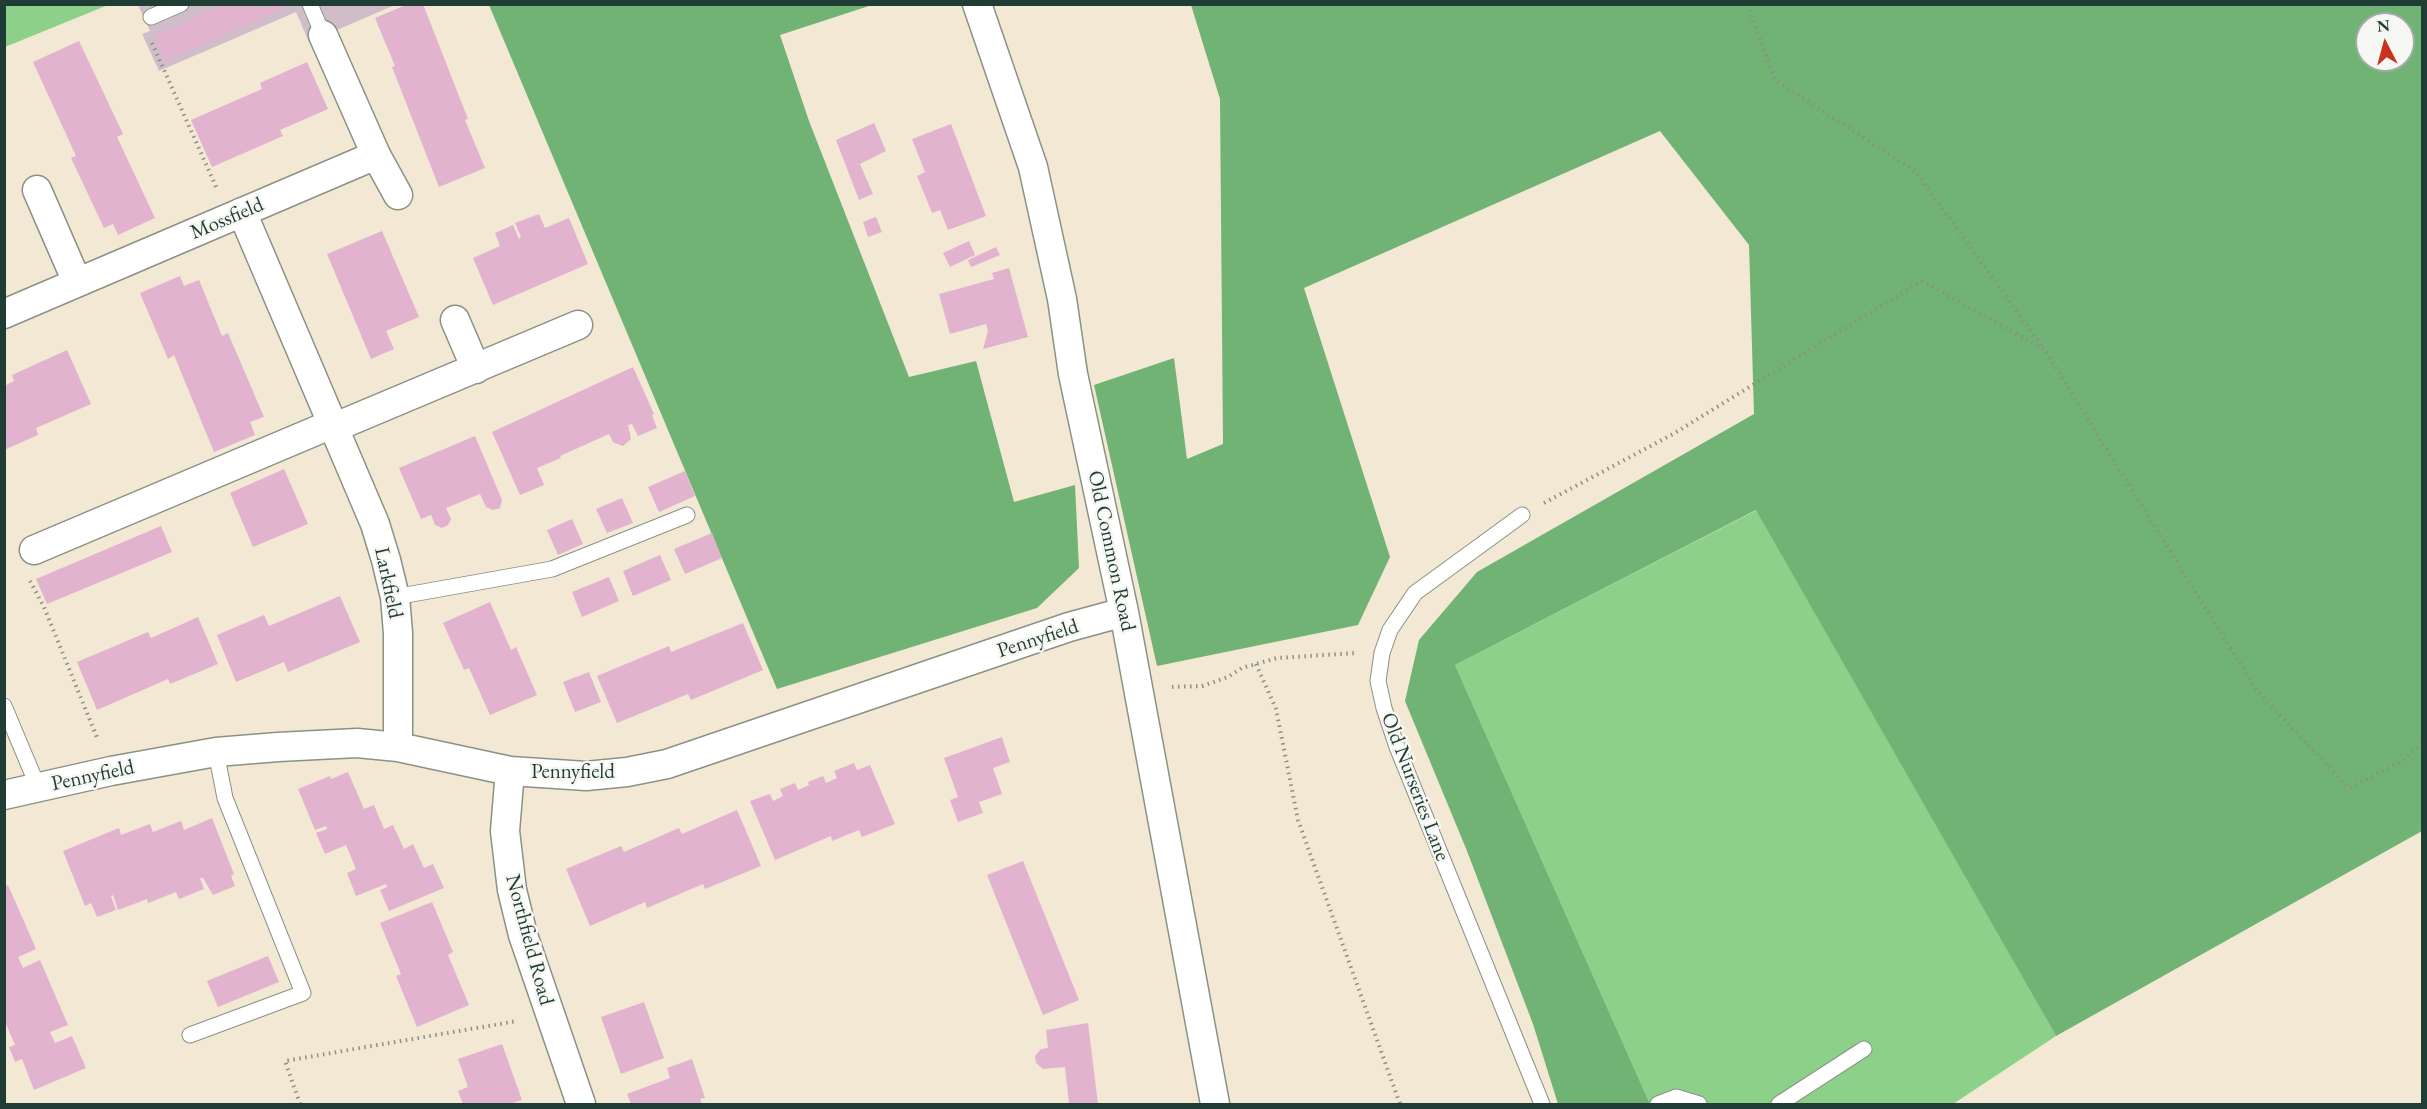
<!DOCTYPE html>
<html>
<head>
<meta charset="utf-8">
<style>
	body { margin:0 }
	#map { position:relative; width:2427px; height:1109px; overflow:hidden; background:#f3e8d4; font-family:"EB Garamond",serif }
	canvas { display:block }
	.frame { position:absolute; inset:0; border:6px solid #1f3d34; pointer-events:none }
	.north { position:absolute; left:2355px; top:12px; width:60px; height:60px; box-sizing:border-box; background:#f6f6f2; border:2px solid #a0aca6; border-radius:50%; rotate:354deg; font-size:16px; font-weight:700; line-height:24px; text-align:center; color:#1f3d34 }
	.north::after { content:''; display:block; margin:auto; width:21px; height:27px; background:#c8321e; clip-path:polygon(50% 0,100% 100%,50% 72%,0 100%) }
</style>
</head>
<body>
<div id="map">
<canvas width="2427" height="1109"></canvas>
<div class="frame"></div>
<div class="north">N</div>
</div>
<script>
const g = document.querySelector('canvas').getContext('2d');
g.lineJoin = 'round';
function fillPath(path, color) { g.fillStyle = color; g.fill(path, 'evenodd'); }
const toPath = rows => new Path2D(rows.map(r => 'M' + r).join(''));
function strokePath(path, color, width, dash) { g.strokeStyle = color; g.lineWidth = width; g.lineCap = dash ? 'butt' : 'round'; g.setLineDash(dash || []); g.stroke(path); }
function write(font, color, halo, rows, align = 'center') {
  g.font = font + ' "EB Garamond",serif'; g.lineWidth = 5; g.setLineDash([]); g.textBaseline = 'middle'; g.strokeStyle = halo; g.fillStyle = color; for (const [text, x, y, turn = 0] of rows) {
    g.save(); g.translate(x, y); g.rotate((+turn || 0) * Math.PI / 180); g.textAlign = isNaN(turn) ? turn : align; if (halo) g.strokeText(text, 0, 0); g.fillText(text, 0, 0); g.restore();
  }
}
const industrial = toPath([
	[138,5,395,5,309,42,296,12,159,71,142,34,150,31]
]);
const green = toPath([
	[5,4,108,4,108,5,5,47],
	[1757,510,2056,1036,1953,1104,1650,1104,1455,665]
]);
const forest = toPath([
	[489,5,872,5,780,35,809,121,909,377,976,361,1014,502,1075,485,1079,568,1037,608,777,689],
	[1191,5,2422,5,2422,831,2056,1036,1756,510,1455,665,1650,1104,1558,1104,1533,1024,1467,851,1405,701,1419,640,1477,572,1754,414,1749,245,1660,131,1304,288,1390,557,1358,625,1157,666,1094,385,1174,358,1187,459,1223,444,1220,99],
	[2367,24,2403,24,2403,60,2367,60]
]);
const building = toPath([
	[225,4,293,4,165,61,154,36],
	[408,4,423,4,468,119,465,120,485,168,439,187,392,67,395,66,375,18],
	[79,41,123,134,117,137,155,218,118,235,113,224,104,228,71,158,76,156,33,62],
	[307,62,328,109,280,130,283,136,212,167,191,120,262,89,260,83],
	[874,123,886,151,860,164,873,194,859,200,836,140],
	[951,124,986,216,948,230,940,210,932,213,917,176,925,172,912,139],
	[539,214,545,228,569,218,588,264,493,305,473,258,500,246,495,233,513,225,519,239,521,237,515,223],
	[876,217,882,232,868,237,863,222],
	[382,231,419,317,386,331,394,349,371,359,327,254],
	[969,241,975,255,950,267,943,253],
	[996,247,1000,255,971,267,968,260],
	[1009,268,1028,337,983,349,988,331,986,324,950,334,939,294,994,279,992,273],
	[180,276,184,286,199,280,222,336,228,333,264,417,250,422,255,435,214,452,174,355,168,359,140,293],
	[67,350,91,404,36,428,38,435,4,450,4,386,14,381,12,375],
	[633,367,654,414,652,415,657,428,638,436,632,424,628,425,631,439,623,446,613,442,609,434,560,456,561,458,537,468,544,485,520,495,492,432],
	[475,436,502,500,500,508,493,510,486,507,480,494,446,508,451,519,448,525,442,528,435,525,431,515,421,519,399,468],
	[284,469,308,524,253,547,230,493],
	[685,471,695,496,659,512,648,487],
	[622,498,633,523,607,533,596,509],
	[572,519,583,544,558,555,547,530],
	[161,526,172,552,47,604,36,579],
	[712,533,722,558,685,574,674,549],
	[660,555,671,580,633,596,623,571],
	[609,577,619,601,582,617,572,592],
	[340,596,360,642,288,672,284,662,236,682,217,635,264,615,269,626],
	[490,602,511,650,516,647,537,695,490,715,469,668,464,670,443,623],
	[198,617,218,664,170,684,168,679,97,710,77,662,148,632,151,638],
	[743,623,763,670,691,700,688,694,617,723,597,676,669,646,671,652],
	[589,672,601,702,575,712,563,682],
	[1002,737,1010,762,993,768,1002,794,979,802,983,813,958,822,950,800,958,797,944,758],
	[854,763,857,770,870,765,895,824,862,837,859,830,832,841,831,836,775,860,750,801,770,794,773,801,783,796,780,789,795,783,798,790,809,785,808,782,823,776,826,783,837,778,834,771],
	[348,772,364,809,374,805,384,829,393,825,404,849,413,844,424,868,433,864,444,888,389,911,380,890,387,887,386,884,356,896,347,873,356,869,346,845,325,854,316,833,327,829,326,826,315,830,298,789,330,776,331,779],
	[737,810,761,866,705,889,703,884,647,908,645,902,590,926,566,869,621,846,624,852,679,828,682,834],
	[212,818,234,874,231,876,235,886,213,895,203,878,200,878,204,889,179,899,176,892,148,903,147,899,118,910,113,895,111,896,116,910,97,917,91,903,85,906,63,851,119,828,121,835,150,824,153,832,181,821,184,830],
	[1023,861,1079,1000,1043,1015,987,875],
	[8,885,36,949,18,957,23,968,40,960,68,1025,50,1032,55,1043,72,1036,86,1068,34,1090,22,1059,15,1062,9,1047,15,1045,4,1019,4,887],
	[432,902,453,952,448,955,469,1005,417,1027,396,976,401,974,380,923],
	[268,956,279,982,218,1007,207,981],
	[644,1002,664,1058,621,1074,601,1017],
	[1088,1023,1098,1104,1069,1104,1065,1067,1043,1069,1036,1063,1035,1056,1041,1049,1048,1048,1046,1030],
	[502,1044,522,1100,509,1104,463,1104,458,1091,468,1087,458,1059],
	[692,1059,705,1098,700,1099,702,1104,631,1104,627,1094,670,1078,667,1068]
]);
const path = toPath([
	[1747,4,1775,80,1916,172,2044,349],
	[152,43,217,189],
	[1544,503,1673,434,1922,281,2045,350,2257,691,2349,788,2403,761,2422,742],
	[30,581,44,607,98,740],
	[1256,664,1276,709,1298,820,1400,1104],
	[1172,687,1202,686,1228,677,1242,668,1277,658,1357,653],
	[300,1104,285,1061,517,1021]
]);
const lane = toPath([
	[310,4,323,35],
	[151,17,181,4],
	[1522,515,1415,593,1390,630,1382,653,1378,681,1384,708,1397,747,1542,1104],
	[395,597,552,569,687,515],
	[4,706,38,787],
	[190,1035,303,993,225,798,216,752],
	[1658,1104,1676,1097,1699,1104],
	[1779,1104,1864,1049]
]);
const street = toPath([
	[977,4,1033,167,1062,299,1073,374,1124,612,1215,1104],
	[323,35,376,155,398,195],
	[37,190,77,282],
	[242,212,375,524,386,560,395,597,398,633,398,747],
	[4,314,376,155],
	[455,320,476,369],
	[333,428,578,325],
	[34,550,332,424],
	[510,771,505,831,512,890,523,935,581,1104],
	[4,795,111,771,216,752,278,747,357,743,398,747,510,771,586,776,627,772,667,764,1069,627,1124,612]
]);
const streetNames = [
	["Mossfield",227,219,-23],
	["Old Common Road",1111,551,78],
	["Larkfield",388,583,78],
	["Pennyfield",1038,639,-18],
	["Pennyfield",573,772],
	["Pennyfield",93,776,-12],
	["Old Nurseries Lane",1415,787,69],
	["Northfield Road",529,940,75]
];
fillPath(industrial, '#d1bdc9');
fillPath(green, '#8cd089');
fillPath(forest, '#71b275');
fillPath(building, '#e1b3cf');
strokePath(lane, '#899284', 17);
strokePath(street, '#899284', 31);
strokePath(path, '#899284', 4, [1.5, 4.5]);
strokePath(lane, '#fff', 15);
strokePath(street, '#fff', 28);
write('21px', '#1f3d34', '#f6f6f2', streetNames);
</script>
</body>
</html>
